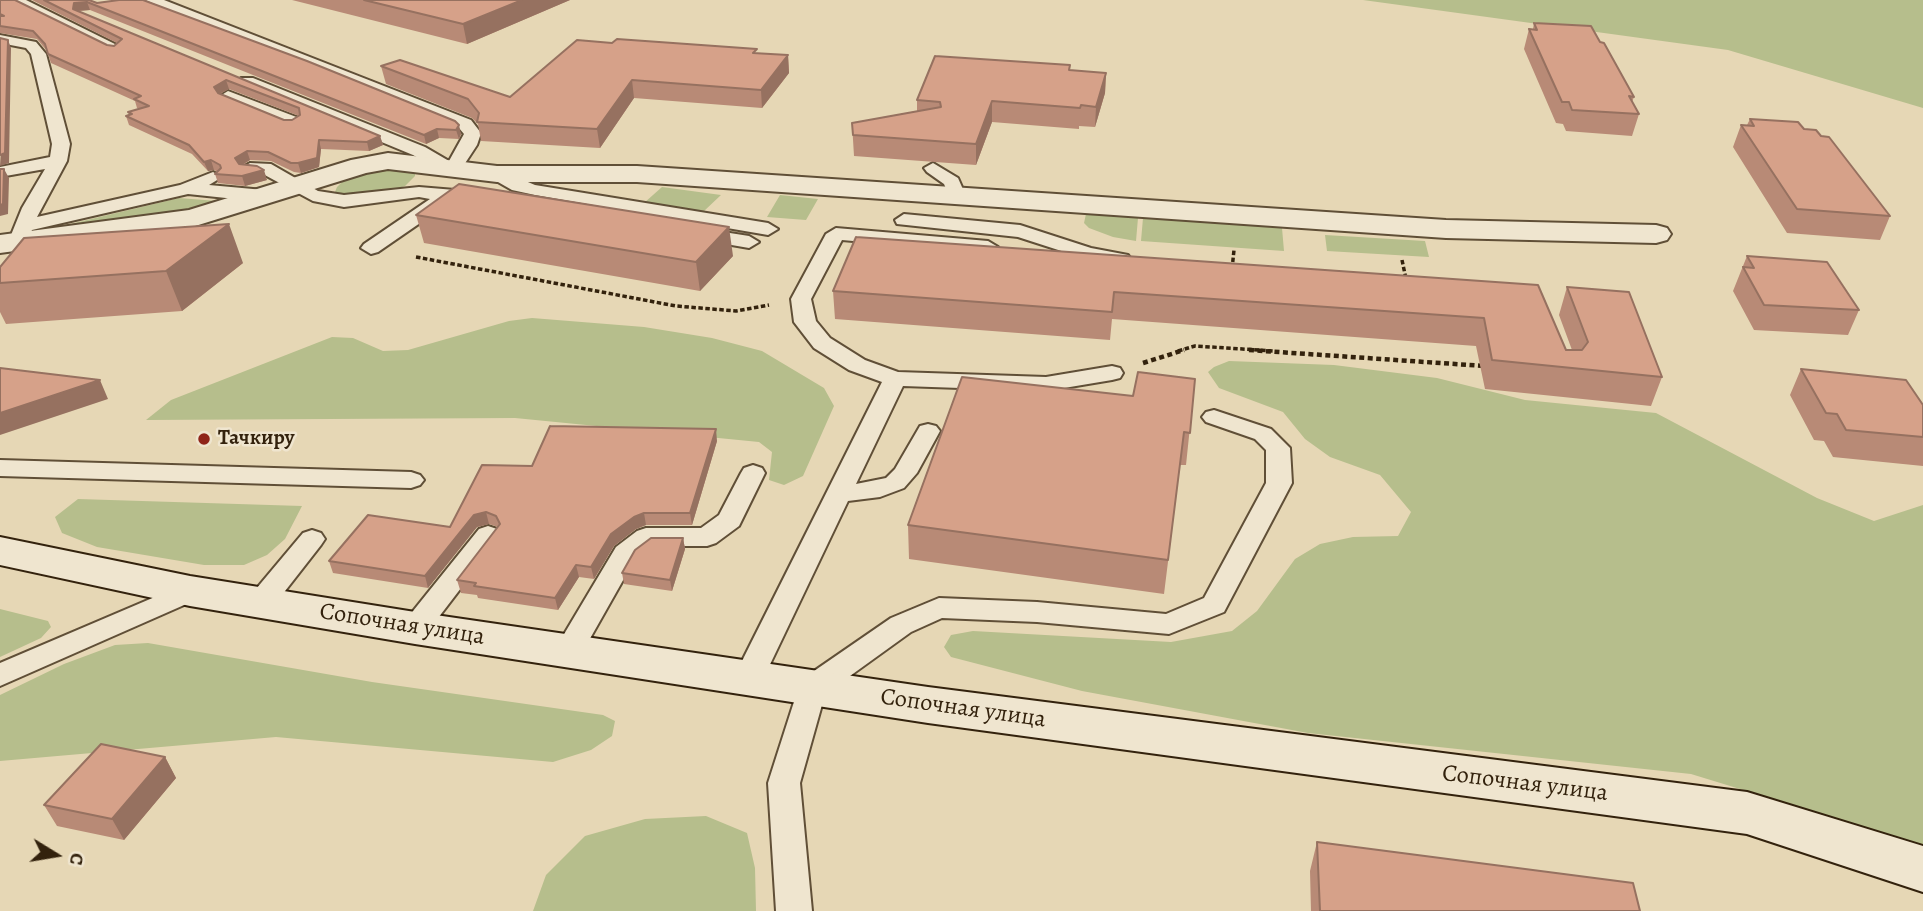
<!DOCTYPE html>
<html>
<head>
<meta charset="utf-8">
<style>
	body { margin:0 }
	#map { position:relative; width:1923px; height:911px; overflow:hidden; background:#e6d7b5; font-family:Alegreya,serif }
	canvas { display:block }
	.north { position:absolute; left:21px; top:820px; width:70px; height:70px; -webkit-text-stroke:5px #efe5cf; paint-order:stroke; rotate:101deg; font-size:19px; font-weight:700; line-height:28px; text-align:center; color:#33220d }
	.north::after { content:''; display:block; margin:auto; width:24px; height:32px; background:#33220d; clip-path:polygon(50% 0,100% 100%,50% 72%,0 100%) }
</style>
</head>
<body>
<div id="map">
<canvas width="1923" height="911"></canvas>
<div class="north">С</div>
</div>
<script>
const g = document.querySelector('canvas').getContext('2d');
g.lineJoin = 'round';
function fillPath(path, color) { g.fillStyle = color; g.fill(path, 'evenodd'); }
const toPath = rows => new Path2D(rows.map(r => 'M' + r).join(''));
function strokePath(path, color, width, dash) { g.strokeStyle = color; g.lineWidth = width; g.lineCap = dash ? 'butt' : 'round'; g.setLineDash(dash || []); g.stroke(path); }
function write(font, color, halo, rows, align = 'center') {
  g.font = font + ' Alegreya,serif'; g.lineWidth = 5; g.setLineDash([]); g.textBaseline = 'middle'; g.strokeStyle = halo; g.fillStyle = color; for (const [text, x, y, turn = 0] of rows) {
    g.save(); g.translate(x, y); g.rotate((+turn || 0) * Math.PI / 180); g.textAlign = isNaN(turn) ? turn : align; if (halo) g.strokeText(text, 0, 0); g.fillText(text, 0, 0); g.restore();
  }
}
const green = toPath([
	[1363,0,1923,0,1923,108,1728,50],
	[380,167,415,172,415,176,405,186,391,191,355,196,335,192,337,187,344,180],
	[662,187,721,195,703,212,644,203],
	[780,195,818,199,806,220,767,217],
	[179,198,217,201,198,210,41,231],
	[1086,214,1138,218,1136,241,1113,237,1089,228,1084,223],
	[1143,218,1282,228,1284,251,1141,241],
	[1325,235,1425,241,1429,257,1327,251],
	[532,318,644,327,712,338,762,351,824,388,834,406,803,476,784,485,769,480,772,452,759,442,515,418,146,420,171,400,332,337,353,338,383,351,408,350,509,321],
	[1229,361,1334,365,1437,378,1525,400,1656,413,1817,498,1874,521,1923,505,1923,845,1691,774,1308,733,1082,691,951,657,944,647,951,635,973,631,1171,642,1232,631,1257,611,1295,559,1320,544,1353,537,1398,536,1411,512,1380,475,1330,457,1305,439,1283,412,1219,388,1208,372,1214,367],
	[78,499,302,506,285,539,267,555,244,565,204,565,97,547,62,533,55,517],
	[0,609,48,621,51,627,41,638,0,657],
	[148,643,372,682,603,715,615,721,612,736,591,750,553,762,276,737,0,761,0,695,64,664,115,645],
	[706,816,747,833,755,868,756,911,533,911,546,875,585,836,645,819]
]);
const pathFar1 = toPath([
	[416,257,676,306,736,311,769,305],
	[1402,260,1406,279],
	[1232,269,1234,250],
	[1178,351,1195,346,1274,351]
]);
const path = toPath([
	[1249,350,1484,366],
	[1143,363,1184,350]
]);
const service = toPath([
	[8,0,26,0,123,48,116,52,111,51,8,0],
	[145,0,164,0,471,120,481,133,477,145,458,174,446,174,413,155,241,84,239,81,241,78,253,78,425,147,449,161,464,134,459,128,145,0],
	[0,35,36,42,46,54,70,144,67,161,37,217,180,185,213,172,222,177,209,185,264,190,273,196,264,202,188,194,32,230,26,244,12,244,9,240,22,208,45,169,0,177,0,167,50,157,52,144,31,54,26,48,0,43,0,35],
	[228,91,299,118,301,122,293,127,287,126,222,99,220,96,228,91],
	[250,163,271,164,318,191,344,195,419,187,479,192,488,198,479,204,452,201,378,252,371,254,361,248,364,244,430,199,419,197,344,207,313,201,261,173,244,172,241,168,250,163],
	[933,163,958,178,965,194,962,198,950,198,944,184,927,172,924,168,933,163],
	[497,169,535,185,768,223,778,229,768,235,535,195,512,190,491,178,488,174,491,170,497,169],
	[904,214,1020,225,1091,248,1128,255,1131,259,1128,263,1121,265,1080,257,1018,237,897,224,895,220,904,214],
	[698,228,749,236,759,242,749,248,691,238,688,234,691,230,698,228],
	[836,228,988,241,998,247,988,253,842,240,811,299,816,321,830,338,865,360,898,372,1046,377,1112,366,1120,368,1123,373,1120,378,1112,380,1046,391,903,386,856,484,886,478,895,469,920,426,928,424,936,426,940,431,917,473,904,488,880,497,848,501,764,677,760,685,749,688,738,685,734,677,882,382,849,370,814,348,794,322,791,299,826,234,836,228],
	[1214,410,1271,429,1290,448,1292,483,1224,612,1169,634,1037,622,942,618,911,632,825,694,800,783,812,911,776,911,768,783,801,680,891,618,939,598,1037,602,1166,614,1204,598,1266,483,1266,450,1255,439,1206,422,1202,417,1206,412,1214,410],
	[0,460,411,472,420,475,424,480,420,485,411,488,0,476,0,460],
	[753,465,762,468,765,473,739,526,716,543,707,546,652,546,635,559,579,658,569,661,559,658,554,651,616,547,637,531,646,528,701,528,719,515,741,473,744,468,753,465],
	[488,526,497,529,501,535,497,541,425,635,415,638,405,635,401,628,405,621,479,529,488,526],
	[312,530,321,533,325,539,321,545,271,609,261,612,251,609,247,602,251,595,303,533,312,530],
	[190,582,200,584,204,591,200,598,0,686,0,663,190,582]
]);
const minor = toPath([
	[388,153,497,166,637,166,1446,220,1656,225,1667,228,1671,234,1667,240,1656,243,1446,238,637,182,497,182,388,169,366,173,192,227,0,253,0,235,189,210,351,160,388,153]
]);
const secondary = toPath([
	[0,537,190,576,415,612,928,687,1747,792,1923,846,1923,892,1747,834,928,723,415,644,190,606,0,565,0,537]
]);
const wall = toPath([
	[0,0,107,45,114,46,117,43,32,0,89,0,455,121,461,134,459,139,439,138,426,144,90,10,77,11,380,136,383,145,369,151,321,149,319,167,301,173,294,172,271,161,250,160,243,165,267,180,245,186,218,183,215,174,218,172,214,170,208,171,192,154,129,125,126,116,129,115,128,112,139,109,137,108,135,101,51,63,47,51,37,39,0,33],
	[229,89,299,116,292,120,284,120,220,94],
	[292,0,570,0,467,44],
	[1534,23,1600,42,1634,97,1632,102,1639,114,1632,136,1566,131,1563,124,1556,123,1524,49,1529,29,1533,29],
	[757,53,788,55,789,73,762,108,634,98,600,148,481,141,478,124,472,118,386,84,381,66,510,97],
	[1070,70,1106,73,1105,93,1095,127,1079,126,1079,129,992,122,976,165,854,156,852,123,917,111,917,100],
	[1750,119,1804,129,1821,136,1890,216,1880,240,1787,233,1733,147,1741,125,1747,125],
	[416,215,733,256,700,291,424,243],
	[1747,256,1859,310,1848,335,1754,330,1733,291],
	[243,263,182,311,6,324,0,312,0,267],
	[1538,285,1566,350,1572,350,1559,315,1567,287,1662,377,1651,406,1485,389,1476,346,1112,319,1110,340,835,319,833,291],
	[1801,369,1923,438,1923,466,1833,457,1824,441,1814,440,1790,395],
	[1195,379,1186,465,1180,465,1164,594,909,559,908,525,1133,396],
	[717,441,692,525,646,525,636,529,614,546,594,579,579,577,558,610,478,598,477,595,461,593,457,580,498,527,489,524,477,527,428,588,333,573,329,561,450,527,532,466],
	[683,538,685,549,672,591,624,584,622,573],
	[165,757,176,778,124,840,57,826,44,805],
	[1317,842,1640,911,1311,911,1310,871]
]);
const shadedWall = toPath([
	[522,0,570,0,467,44,463,24],
	[87,2,90,10,77,11,76,17,73,9,74,3],
	[8,40,11,48,9,163,0,166],
	[788,55,789,73,762,108,761,90],
	[1106,73,1105,93,1095,127,1096,107],
	[226,80,229,89,217,95,214,87],
	[632,80,634,98,600,148,597,129],
	[992,101,992,122,976,165,976,144],
	[459,125,461,134,459,139,456,130],
	[437,129,439,138,426,144,424,135],
	[380,136,383,145,369,151,367,142],
	[319,140,321,149,319,167,301,173,298,163],
	[247,151,250,160,238,167,235,158],
	[211,160,214,170,208,171,204,162],
	[4,169,9,178,8,214,0,216,0,205],
	[264,170,267,180,245,186,242,176],
	[229,224,243,263,182,311,166,271],
	[729,227,733,256,700,291,696,262],
	[100,380,108,399,0,435,0,413],
	[716,429,717,441,692,525,690,513],
	[486,512,489,524,477,527,428,588,425,576,474,515],
	[644,513,646,525,636,529,614,546,594,579,591,567,611,534,634,517],
	[683,538,685,549,672,591,670,580],
	[576,565,579,577,558,610,555,598],
	[165,757,176,778,124,840,112,819]
]);
const building = toPath([
	[0,0,15,0,107,45,114,46,122,39,44,0,89,0,97,3,119,0,143,0,307,61,455,121,459,125,456,130,437,129,424,135,87,2,74,3,73,9,380,136,367,142,319,140,317,158,298,163,291,163,268,152,247,151,235,158,239,164,257,166,264,170,242,176,215,174,221,168,220,165,211,160,204,162,189,145,126,116,132,114,128,112,149,106,134,99,141,96,48,54,45,44,33,31,0,26,0,16,4,16,0,14,0,0],
	[226,80,299,108,300,115,292,120,284,120,218,93,214,87,226,80],
	[364,0,522,0,463,24,364,0],
	[1534,23,1591,26,1600,42,1604,43,1634,97,1629,96,1639,114,1572,110,1569,102,1562,102,1529,29,1537,30,1534,23],
	[0,38,8,40,5,153,0,155,0,38],
	[617,39,757,49,753,53,788,55,761,90,632,80,597,129,477,122,479,113,468,99,381,66,400,60,510,97,577,40,612,43,617,39],
	[935,56,1070,65,1069,70,1106,73,1096,107,1081,105,1080,108,992,101,976,144,853,135,852,123,941,107,940,102,917,100,935,56],
	[1750,119,1798,122,1804,129,1816,130,1821,136,1829,137,1890,216,1797,209,1741,125,1754,126,1750,119],
	[0,169,4,169,3,204,0,205,0,169],
	[459,184,729,227,696,262,416,215,459,184],
	[229,224,166,271,0,283,0,267,24,238,229,224],
	[856,237,1538,285,1566,350,1582,350,1588,342,1567,287,1629,292,1662,377,1492,360,1484,318,1114,292,1112,312,833,291,856,237],
	[1747,256,1827,262,1859,310,1764,305,1743,267,1754,268,1747,256],
	[0,368,100,380,0,413,0,368],
	[1801,369,1906,380,1923,405,1923,437,1846,430,1837,414,1826,413,1801,369],
	[1138,372,1195,379,1190,433,1184,432,1168,560,908,525,962,377,1133,396,1138,372],
	[550,426,716,429,690,513,644,513,634,517,611,534,591,567,576,565,555,598,474,586,476,583,457,580,500,524,496,516,486,512,474,515,425,576,329,561,368,515,450,527,482,465,532,466,550,426],
	[651,538,683,538,670,580,622,573,635,550,651,538],
	[101,744,165,757,112,819,44,805,101,744],
	[1317,842,1633,883,1640,911,1320,911,1317,842]
]);
const markers = [
	[204,439,7,"#8f2418"]
];
const poiNames = [
	["Тачкиру",218,439]
];
const nearStreetnames = [
	["Сопочная улица",402,625,9],
	["Сопочная улица",963,709,8],
	["Сопочная улица",1525,784,7]
];
fillPath(green, '#b6be8c');
strokePath(service, '#604f37', 4);
strokePath(minor, '#604f37', 4);
strokePath(secondary, '#33220d', 4);
strokePath(pathFar1, '#33220d', 3.5, [4.5, 2.5]);
strokePath(path, '#33220d', 4.5, [5, 3.5]);
fillPath(service, '#efe5cf');
fillPath(minor, '#efe5cf');
fillPath(secondary, '#efe5cf');
fillPath(wall, '#b88a76');
fillPath(shadedWall, '#967160');
fillPath(building, '#d6a189');
strokePath(building, '#967160', 2);
for (const [x, y, r, color] of markers) { const dot = new Path2D(); dot.arc(x, y, r, 0, 2 * Math.PI); g.fillStyle = color; g.fill(dot); strokePath(dot, '#efe5cf', 2.5); }
write('bold 21px', '#33220d', '#efe5cf', poiNames, 'left');
write('24px', '#33220d', '#efe5cf', nearStreetnames);
</script>
</body>
</html>
